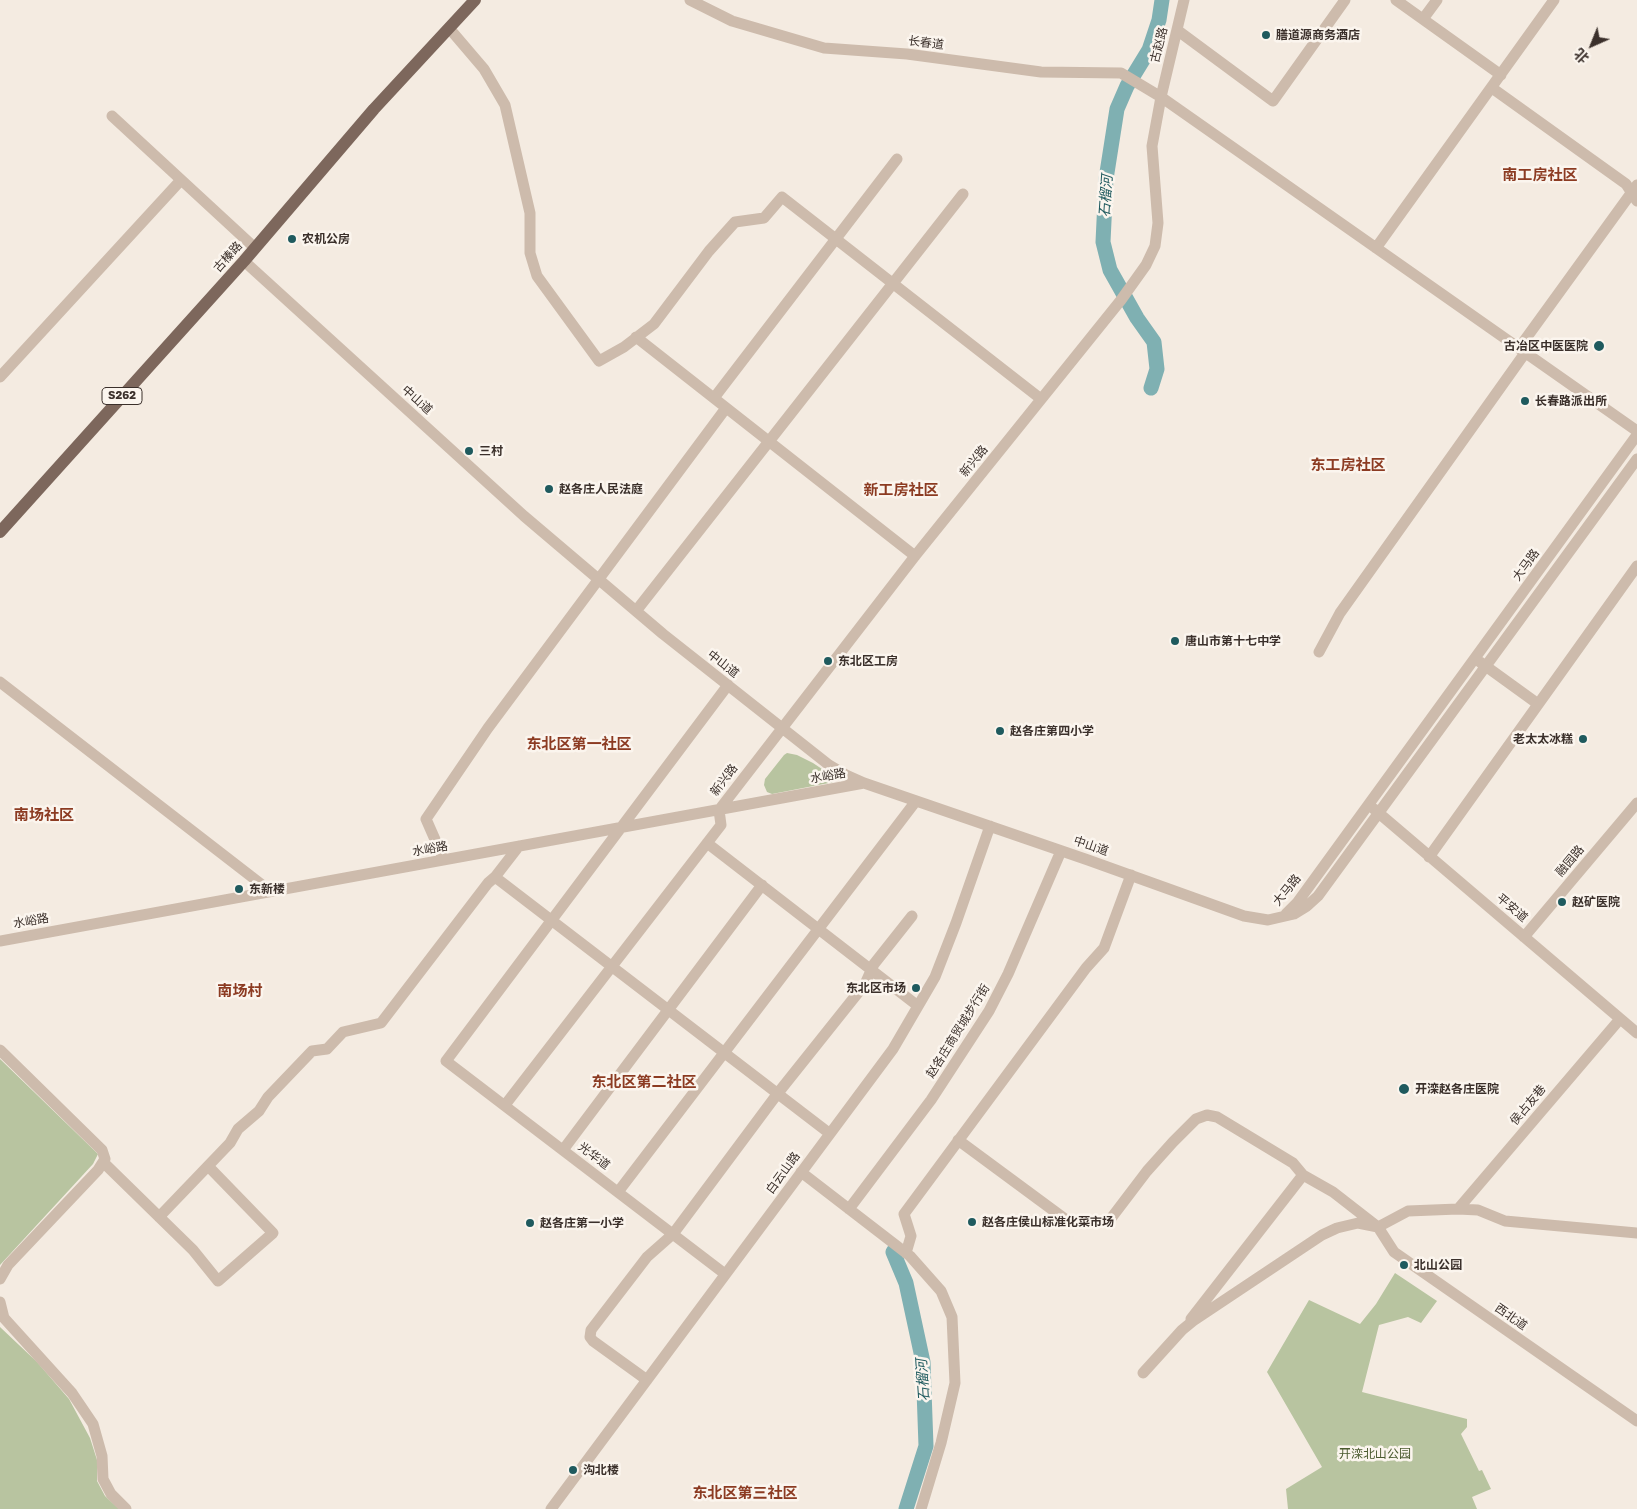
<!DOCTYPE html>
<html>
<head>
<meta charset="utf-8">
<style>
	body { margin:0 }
	#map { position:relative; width:1637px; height:1509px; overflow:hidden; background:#f4ebe1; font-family:"Golos Text","Noto Sans SC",sans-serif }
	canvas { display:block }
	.north { position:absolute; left:1567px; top:20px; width:50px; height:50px; -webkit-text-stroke:4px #fbf5ee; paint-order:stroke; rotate:224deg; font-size:14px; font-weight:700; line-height:20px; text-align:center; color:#3b302b }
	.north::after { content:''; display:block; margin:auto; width:18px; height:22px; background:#3b302b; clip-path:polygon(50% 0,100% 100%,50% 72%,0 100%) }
</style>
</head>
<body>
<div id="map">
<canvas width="1637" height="1509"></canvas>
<div class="north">北</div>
</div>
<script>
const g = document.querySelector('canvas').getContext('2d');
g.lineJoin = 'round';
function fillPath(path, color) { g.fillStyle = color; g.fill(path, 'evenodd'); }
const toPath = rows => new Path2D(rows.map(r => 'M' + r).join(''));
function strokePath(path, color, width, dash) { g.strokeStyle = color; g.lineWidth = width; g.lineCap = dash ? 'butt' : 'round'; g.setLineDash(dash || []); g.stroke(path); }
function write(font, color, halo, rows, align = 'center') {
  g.font = font + ' "Golos Text","Noto Sans SC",sans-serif'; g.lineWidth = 5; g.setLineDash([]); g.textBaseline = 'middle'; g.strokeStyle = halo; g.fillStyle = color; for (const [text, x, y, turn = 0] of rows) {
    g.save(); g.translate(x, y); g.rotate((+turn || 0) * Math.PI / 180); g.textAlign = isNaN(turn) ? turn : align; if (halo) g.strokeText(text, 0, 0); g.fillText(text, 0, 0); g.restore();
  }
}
const green = toPath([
	[787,753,797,755,813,763,834,777,834,782,772,794,767,792,764,785,765,779,784,755],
	[0,1059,98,1154,93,1164,0,1265],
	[1395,1273,1437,1301,1421,1323,1408,1317,1379,1325,1362,1392,1467,1419,1467,1427,1461,1434,1479,1471,1482,1470,1491,1489,1472,1497,1477,1509,1288,1509,1286,1489,1322,1467,1267,1372,1309,1300,1360,1324,1376,1304],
	[0,1327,37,1362,69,1399,90,1438,97,1460,97,1481,105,1496,119,1509,0,1509]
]);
const river = toPath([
	[1151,388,1157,369,1154,342,1137,318,1110,270,1103,242,1106,179,1117,109,1127,86,1149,50,1159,20,1162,0],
	[893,1252,906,1283,923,1362,926,1446,906,1509]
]);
const minor = toPath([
	[690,0,732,21,824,48,907,54,1041,72,1121,73,1161,97,1637,431],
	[1396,0,1501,75],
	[1423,19,1437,0],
	[449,28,484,69,505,105,530,213,530,253,537,276,599,361,624,347,654,324,709,251,735,222,764,218,782,197,1041,399],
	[1177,30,1273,101,1345,0],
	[1492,88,1626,184,1637,201],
	[112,116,255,248],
	[1376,248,1554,0],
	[244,261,524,516,663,634,829,765,846,775,864,783,1088,860,1244,916,1268,920,1294,914,1307,906,1318,896,1637,459],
	[636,337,915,556],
	[1519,348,1637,185],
	[0,377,181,180],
	[714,398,897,159],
	[636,611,963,194],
	[1319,652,1340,613,1525,353],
	[1480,662,1538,704],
	[0,682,270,891],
	[1374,809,1637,1033],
	[719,810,915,556,1121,300,1146,265,1155,246,1158,223,1152,146,1161,97,1184,0],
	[707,843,918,1006],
	[519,846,495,877,829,1133],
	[1429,857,1637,566],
	[444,860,426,819,488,728,726,408],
	[1286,914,1297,903,1637,435],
	[1524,937,1637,803],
	[0,941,864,783],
	[0,1050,102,1150,105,1159,98,1170,8,1265,0,1279],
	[505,1105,721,825,719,810],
	[958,1140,1065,1219,1071,1222,1109,1221,1147,1171,1173,1142,1196,1119,1207,1115,1217,1117,1293,1163,1303,1175,1333,1192,1378,1227,1394,1252,1637,1421],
	[563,1150,762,885],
	[103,1162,193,1250,218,1281,273,1233,208,1166],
	[801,1172,910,1256,941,1291,952,1317,955,1383,941,1443,921,1509],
	[618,1192,916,801],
	[849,1209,931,1100,989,1011,1008,974,1061,851],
	[1458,1209,1620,1019],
	[159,1217,230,1143,238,1129,259,1111,268,1097,312,1051,327,1049,343,1032,381,1023,488,883,495,877],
	[906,1253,911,1236,904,1214,1086,968,1104,948,1131,875],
	[725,1274,446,1061,728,685],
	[0,1302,4,1318,72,1393,93,1424,102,1456,103,1479,111,1494,126,1509],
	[1191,1319,1303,1175],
	[1143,1373,1182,1330,1193,1321,1322,1235,1337,1228,1358,1223,1378,1227,1408,1211,1458,1209,1478,1210,1505,1221,1637,1233],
	[647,1380,593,1341,590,1337,591,1330,647,1257,673,1234,778,1093,865,984,874,964,912,916],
	[551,1509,893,1049,935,977,956,923,990,826]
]);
const major = toPath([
	[0,532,244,261,374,109,475,0]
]);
const markers = [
	[1266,35,5,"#1f5a5e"],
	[292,239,5,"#1f5a5e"],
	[1599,346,6,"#1f5a5e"],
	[1525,401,5,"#1f5a5e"],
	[469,451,5,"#1f5a5e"],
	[549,489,5,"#1f5a5e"],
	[1175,641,5,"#1f5a5e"],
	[828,661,5,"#1f5a5e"],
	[1000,731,5,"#1f5a5e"],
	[1583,739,5,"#1f5a5e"],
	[239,889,5,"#1f5a5e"],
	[1562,902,5,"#1f5a5e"],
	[916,988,5,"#1f5a5e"],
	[1404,1089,6,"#1f5a5e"],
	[972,1222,5,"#1f5a5e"],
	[530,1223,5,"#1f5a5e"],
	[1404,1265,5,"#1f5a5e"],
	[573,1470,5,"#1f5a5e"]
];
const shields = [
	[122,396,40]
];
const shieldNames = [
	["S262",122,396]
];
const poiNames = [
	["膳道源商务酒店",1276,35],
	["农机公房",302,239],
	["古冶区中医医院",1588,346,"right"],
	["长春路派出所",1535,401],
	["三村",479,451],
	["赵各庄人民法庭",559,489],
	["唐山市第十七中学",1185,641],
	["东北区工房",838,661],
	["赵各庄第四小学",1010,731],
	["老太太冰糕",1573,739,"right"],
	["东新楼",249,889],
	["赵矿医院",1572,902],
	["东北区市场",906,988,"right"],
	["开滦赵各庄医院",1415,1089],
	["赵各庄侯山标准化菜市场",982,1222],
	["赵各庄第一小学",540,1223],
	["北山公园",1414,1265],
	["沟北楼",583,1470]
];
const streetNames = [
	["长春道",926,43,7],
	["古赵路",1159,45,-76],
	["古榛路",228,257,-48],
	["中山道",417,400,42],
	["新兴路",974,461,-51],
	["大马路",1526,565,-54],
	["中山道",723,664,38],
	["水峪路",828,776,-10],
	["新兴路",724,780,-53],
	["中山道",1091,846,19],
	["水峪路",430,849,-10],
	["融园路",1570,861,-50],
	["大马路",1287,890,-51],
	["平安道",1512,908,40],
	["水峪路",31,921,-10],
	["赵各庄商贸城步行街",958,1031,-58],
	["侯占友巷",1528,1105,-50],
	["光华道",594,1156,37],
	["白云山路",783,1173,-54],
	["西北道",1511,1317,35]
];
const parkNames = [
	["开滦北山公园",1375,1454]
];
const waterNames = [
	["石榴河",1106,196,-86],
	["石榴河",923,1380,-94]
];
const quarterNames = [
	["南工房社区",1540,175],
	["东工房社区",1348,465],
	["新工房社区",901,490],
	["东北区第一社区",579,744],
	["南场社区",44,815],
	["南场村",240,991],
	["东北区第二社区",644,1082],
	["东北区第三社区",745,1493]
];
fillPath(green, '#b8c4a0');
strokePath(river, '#7fb0b2', 15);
strokePath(minor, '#cdbbac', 11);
strokePath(major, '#7d675c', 12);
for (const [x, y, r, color] of markers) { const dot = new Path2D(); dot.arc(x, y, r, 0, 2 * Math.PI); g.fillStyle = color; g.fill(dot); strokePath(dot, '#fbf5ee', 2); }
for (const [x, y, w] of shields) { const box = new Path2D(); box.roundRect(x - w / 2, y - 8.5, w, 17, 4); g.fillStyle = '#fbf5ee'; g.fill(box); strokePath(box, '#3b302b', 1); }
write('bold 11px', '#3b302b', null, shieldNames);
write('bold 12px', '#3b302b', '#fbf5ee', poiNames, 'left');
write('12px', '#3b302b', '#fbf5ee', streetNames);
write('12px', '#4a5a2e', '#fbf5ee', parkNames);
write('italic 14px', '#1f5a5e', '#fbf5ee', waterNames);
write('bold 15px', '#8c3b22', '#fbf5ee', quarterNames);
</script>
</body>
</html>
